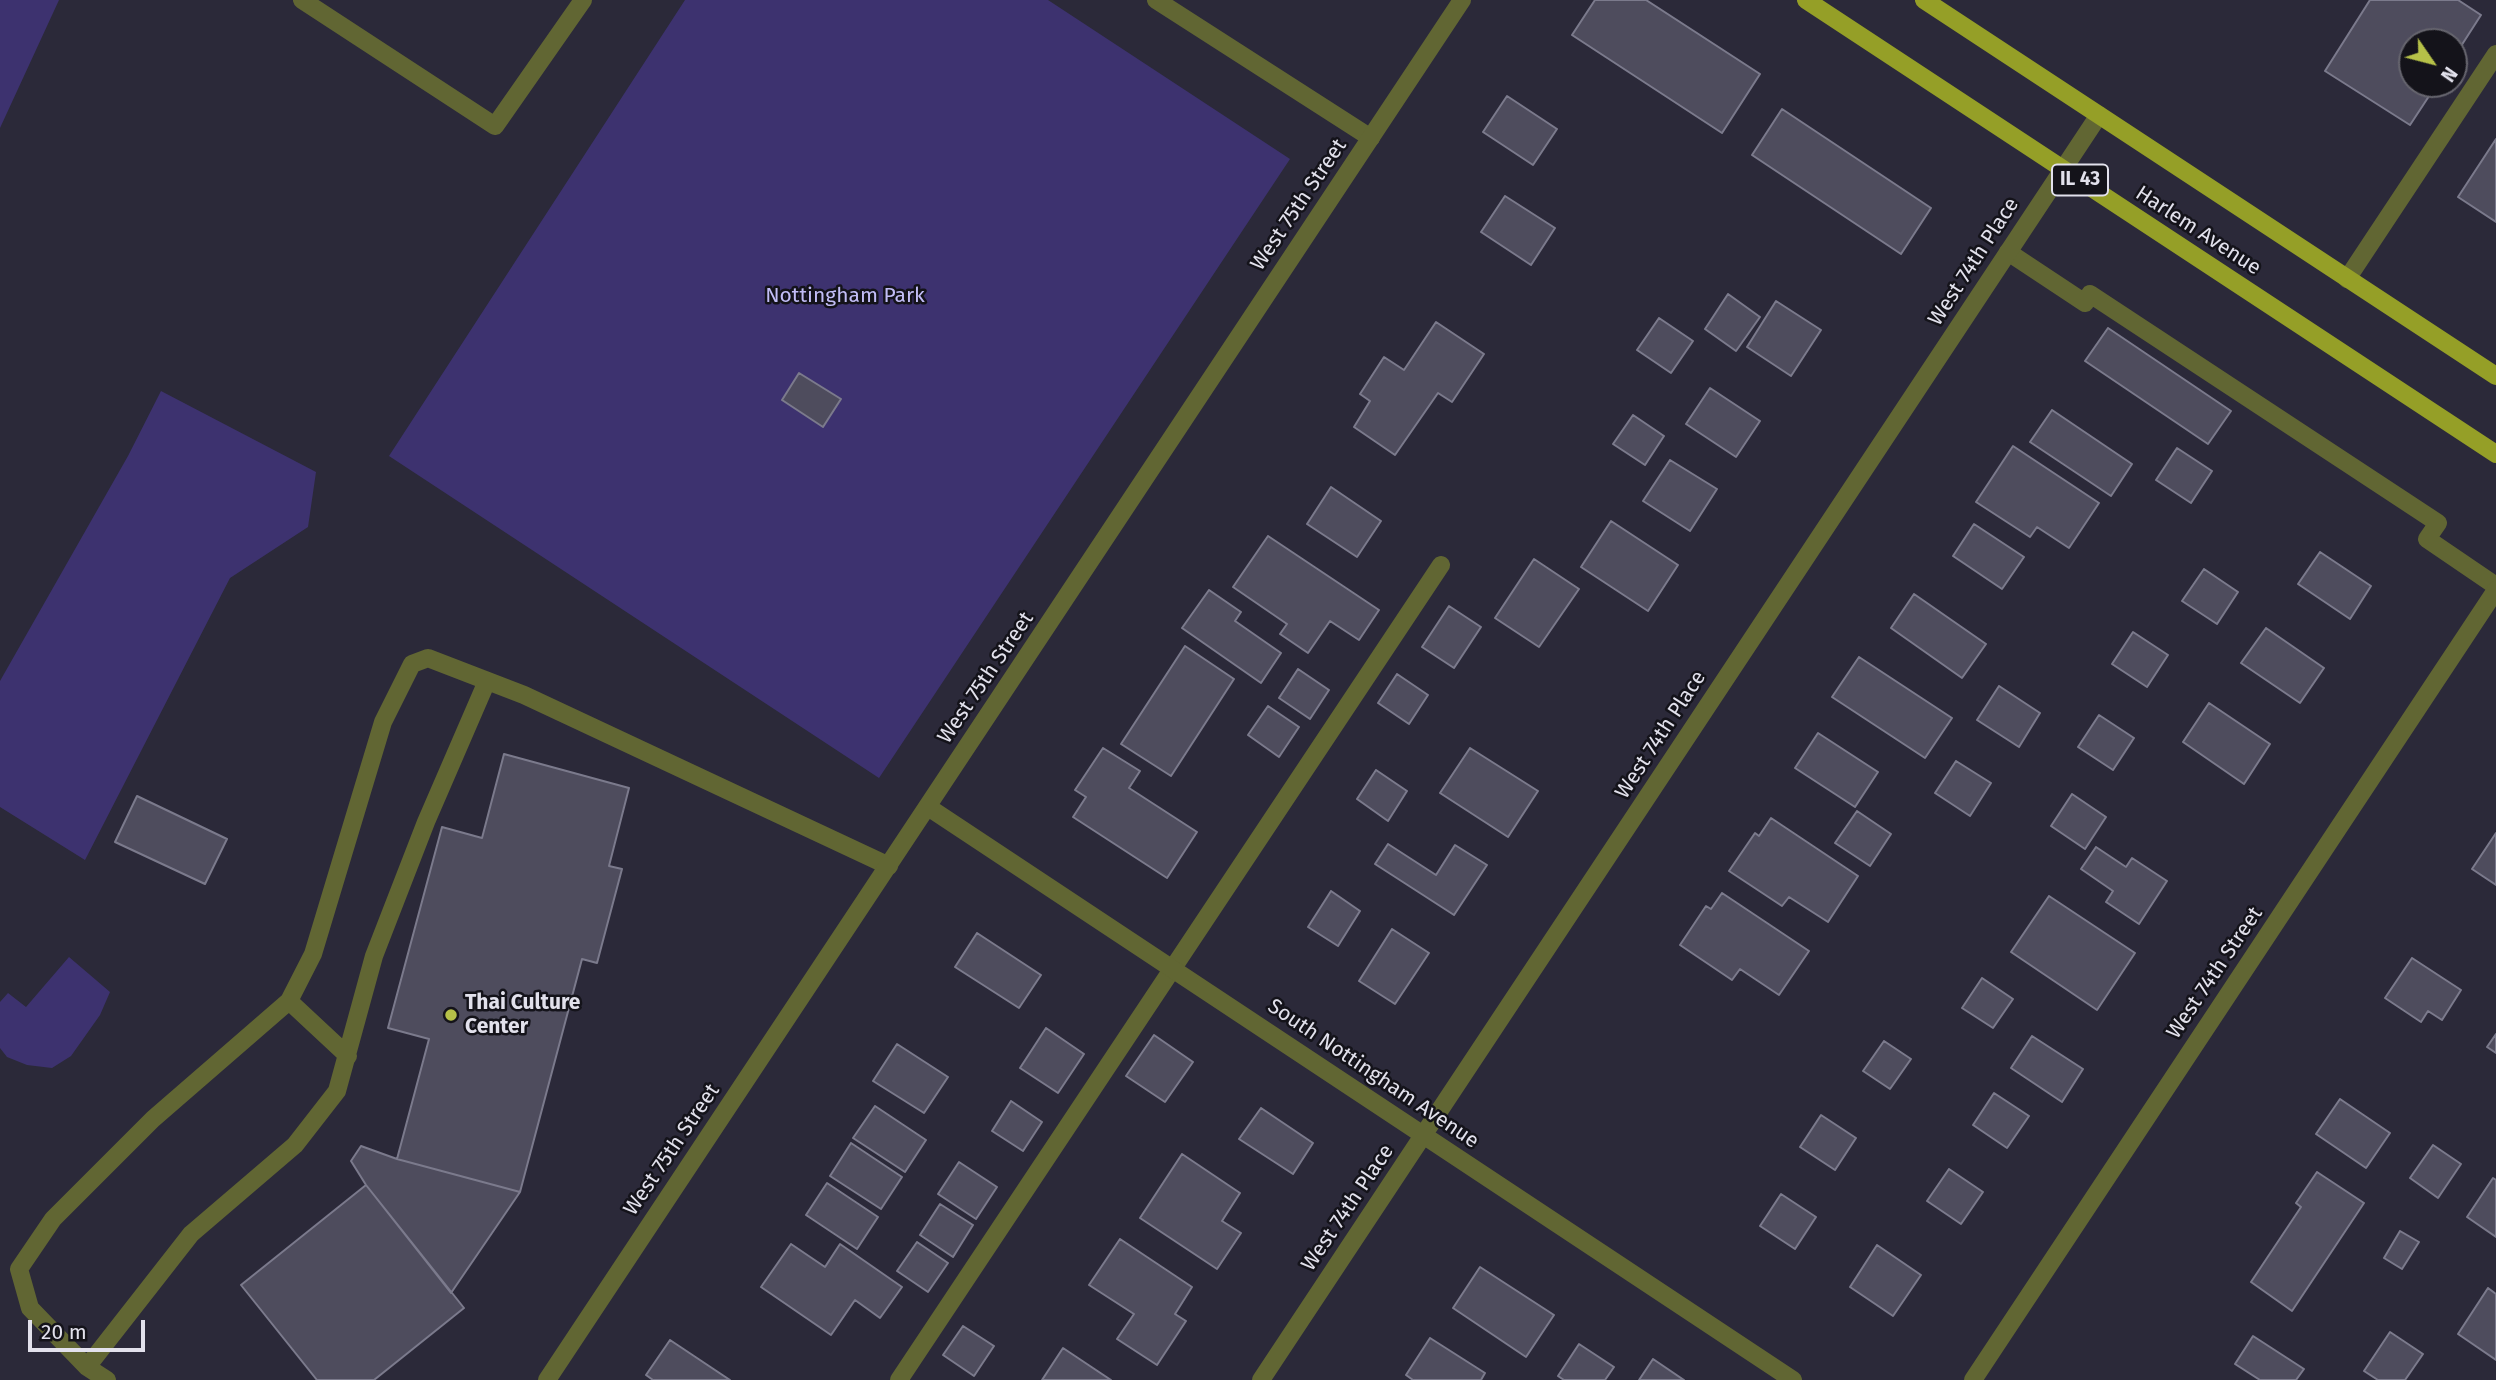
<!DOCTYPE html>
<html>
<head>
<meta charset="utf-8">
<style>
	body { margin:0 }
	#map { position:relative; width:2496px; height:1380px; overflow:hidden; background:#2b2939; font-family:"Fira Sans",sans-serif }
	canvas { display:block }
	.north { position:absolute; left:2398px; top:28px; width:70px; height:70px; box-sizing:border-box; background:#14131a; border:2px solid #66656e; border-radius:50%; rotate:125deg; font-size:19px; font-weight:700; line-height:28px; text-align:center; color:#e2e1ec }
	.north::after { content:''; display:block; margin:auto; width:24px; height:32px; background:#b6c148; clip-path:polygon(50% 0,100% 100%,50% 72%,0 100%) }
	.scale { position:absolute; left:28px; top:1320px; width:117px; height:32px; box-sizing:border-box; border:4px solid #e2e1ec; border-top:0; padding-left:9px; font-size:21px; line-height:24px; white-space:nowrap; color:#e2e1ec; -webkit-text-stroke:5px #14131a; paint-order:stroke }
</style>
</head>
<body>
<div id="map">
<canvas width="2496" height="1380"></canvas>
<div class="north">N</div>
<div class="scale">20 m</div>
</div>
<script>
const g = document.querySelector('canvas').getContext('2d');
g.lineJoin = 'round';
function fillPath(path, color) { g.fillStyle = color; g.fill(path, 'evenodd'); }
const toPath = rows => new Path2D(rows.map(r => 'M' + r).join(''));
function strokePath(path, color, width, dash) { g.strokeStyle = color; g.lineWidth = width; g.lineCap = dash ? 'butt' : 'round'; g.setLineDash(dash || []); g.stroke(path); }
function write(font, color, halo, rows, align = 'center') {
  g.font = font + ' "Fira Sans",sans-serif'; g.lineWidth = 5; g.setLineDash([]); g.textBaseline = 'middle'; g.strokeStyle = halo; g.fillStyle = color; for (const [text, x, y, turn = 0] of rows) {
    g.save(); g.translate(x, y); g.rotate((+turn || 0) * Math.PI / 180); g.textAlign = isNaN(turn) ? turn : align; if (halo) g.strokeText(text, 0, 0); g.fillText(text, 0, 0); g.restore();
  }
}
const green = toPath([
	[0,0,59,0,0,128],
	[685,0,1048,0,1290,159,879,778,389,456],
	[161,391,316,472,308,527,230,578,85,860,0,807,0,681,128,456],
	[69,957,110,992,100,1015,71,1056,52,1068,27,1065,7,1057,0,1048,0,1002,8,993,26,1007]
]);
const building = toPath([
	[1595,0,1646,0,1760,74,1722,133,1572,35,1595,0],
	[2370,0,2458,0,2481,15,2454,57,2454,42,2412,42,2412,84,2437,84,2410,125,2325,71,2370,0],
	[1507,96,1557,129,1533,165,1483,132,1507,96],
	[1782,109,1931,208,1901,254,1752,155,1782,109],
	[2496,139,2496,222,2458,197,2496,139],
	[1505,196,1555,228,1531,265,1481,232,1505,196],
	[1728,294,1760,317,1736,351,1705,329,1728,294],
	[1776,301,1821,330,1791,376,1747,347,1776,301],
	[1659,318,1693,341,1671,373,1637,350,1659,318],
	[1436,322,1484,354,1452,402,1438,393,1395,455,1354,427,1370,401,1360,394,1384,357,1404,370,1436,322],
	[2108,328,2231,411,2208,444,2085,361,2108,328],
	[799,373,841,399,823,427,782,400,799,373],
	[1710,388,1760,421,1736,457,1686,424,1710,388],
	[2052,410,2132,464,2111,496,2030,442,2052,410],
	[1633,415,1664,436,1645,465,1613,444,1633,415],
	[2013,446,2099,503,2069,548,2037,527,2030,537,1976,502,2013,446],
	[2177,448,2212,471,2191,503,2156,480,2177,448],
	[1670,460,1717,489,1690,531,1643,501,1670,460],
	[1331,487,1381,521,1357,557,1307,524,1331,487],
	[1611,521,1678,565,1648,611,1581,567,1611,521],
	[1974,524,2024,557,2002,589,1953,556,1974,524],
	[1268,536,1379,610,1359,640,1330,621,1308,653,1280,634,1287,624,1233,587,1268,536],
	[2320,552,2371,586,2350,619,2298,584,2320,552],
	[1534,559,1579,589,1539,647,1495,618,1534,559],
	[2204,569,2238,592,2217,624,2182,601,2204,569],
	[1209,590,1241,612,1235,621,1281,653,1261,683,1182,628,1209,590],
	[1914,594,1986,644,1962,678,1891,628,1914,594],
	[1449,606,1481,627,1454,668,1422,647,1449,606],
	[2266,628,2324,668,2300,703,2241,663,2266,628],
	[2133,632,2168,655,2147,687,2112,664,2133,632],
	[1185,646,1234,679,1171,776,1121,744,1185,646],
	[1859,657,1952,718,1925,758,1832,697,1859,657],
	[1298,669,1329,690,1310,719,1279,698,1298,669],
	[1397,674,1428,695,1409,724,1378,703,1397,674],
	[1999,686,2040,713,2019,747,1977,720,1999,686],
	[2209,703,2270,744,2244,784,2183,742,2209,703],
	[1268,706,1299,727,1279,757,1248,735,1268,706],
	[2099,715,2134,738,2113,770,2078,747,2099,715],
	[1818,733,1878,772,1855,807,1795,768,1818,733],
	[1103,748,1140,771,1129,788,1197,832,1167,878,1073,817,1086,797,1075,790,1103,748],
	[1470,748,1538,791,1508,837,1440,793,1470,748],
	[504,754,629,788,609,866,622,869,597,963,582,959,520,1192,397,1159,429,1039,388,1028,442,827,482,838,504,754],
	[1956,761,1991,783,1970,816,1935,793,1956,761],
	[1376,770,1407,791,1388,821,1357,799,1376,770],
	[2072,794,2106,817,2085,849,2051,826,2072,794],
	[137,796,227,839,205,884,115,842,137,796],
	[1857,811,1891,834,1870,866,1835,843,1857,811],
	[1771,818,1858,876,1828,922,1789,897,1782,906,1729,871,1755,833,1759,836,1771,818],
	[2496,833,2496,885,2472,869,2496,833],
	[1388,844,1436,875,1455,845,1487,865,1454,915,1375,864,1388,844],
	[2096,847,2126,867,2132,858,2167,881,2139,924,2106,902,2113,891,2081,869,2096,847],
	[1331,891,1360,911,1338,946,1308,927,1331,891],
	[1722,893,1809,951,1779,995,1740,969,1732,980,1680,945,1706,906,1711,909,1722,893],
	[2049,896,2135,953,2097,1010,2011,952,2049,896],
	[1392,929,1429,953,1395,1004,1359,981,1392,929],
	[977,933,1041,975,1019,1008,955,967,977,933],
	[2412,958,2461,990,2442,1020,2428,1011,2421,1022,2385,998,2412,958],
	[1982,978,2013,999,1993,1028,1962,1008,1982,978],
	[1046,1028,1084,1054,1058,1093,1020,1068,1046,1028],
	[2496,1034,2496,1053,2487,1047,2496,1034],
	[1154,1035,1193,1062,1165,1102,1126,1076,1154,1035],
	[2032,1036,2083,1069,2062,1102,2011,1068,2032,1036],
	[1884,1041,1911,1059,1890,1089,1863,1071,1884,1041],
	[897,1044,948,1077,924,1113,873,1081,897,1044],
	[1994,1093,2029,1116,2007,1148,1973,1125,1994,1093],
	[2340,1099,2390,1133,2366,1168,2316,1134,2340,1099],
	[1011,1101,1042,1122,1023,1151,992,1131,1011,1101],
	[875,1106,926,1140,905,1172,853,1138,875,1106],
	[1261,1108,1313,1143,1293,1174,1239,1139,1261,1108],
	[1821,1115,1856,1138,1835,1170,1800,1147,1821,1115],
	[851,1143,902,1177,881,1209,830,1176,851,1143],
	[2433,1145,2461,1164,2438,1198,2410,1178,2433,1145],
	[361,1146,397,1159,520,1192,451,1293,366,1185,351,1161,361,1146],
	[1182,1154,1240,1193,1222,1221,1241,1233,1217,1269,1140,1218,1182,1154],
	[959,1162,997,1187,976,1219,938,1194,959,1162],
	[1949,1169,1983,1192,1961,1224,1927,1201,1949,1169],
	[2317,1172,2364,1203,2292,1311,2251,1282,2301,1207,2296,1203,2317,1172],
	[2493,1178,2496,1180,2496,1237,2467,1217,2493,1178],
	[827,1183,878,1217,857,1249,806,1215,827,1183],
	[366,1185,464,1308,374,1380,317,1380,241,1285,366,1185],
	[1781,1194,1816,1217,1795,1249,1760,1226,1781,1194],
	[940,1204,973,1225,953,1257,920,1235,940,1204],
	[2400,1231,2419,1242,2402,1269,2384,1258,2400,1231],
	[1120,1239,1192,1287,1175,1314,1186,1321,1157,1365,1117,1339,1134,1314,1089,1285,1120,1239],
	[917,1242,948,1263,928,1292,897,1271,917,1242],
	[791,1244,825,1267,840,1244,902,1287,880,1318,855,1300,831,1335,761,1287,791,1244],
	[1877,1245,1921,1275,1893,1316,1850,1287,1877,1245],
	[1480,1267,1554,1315,1526,1357,1453,1308,1480,1267],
	[2488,1288,2496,1294,2496,1360,2458,1334,2488,1288],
	[963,1326,994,1346,974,1376,943,1355,963,1326],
	[2390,1332,2423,1354,2405,1380,2378,1380,2364,1371,2390,1332],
	[2253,1336,2304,1369,2296,1380,2260,1380,2235,1364,2253,1336],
	[1430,1338,1485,1373,1481,1380,1413,1380,1406,1375,1430,1338],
	[670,1340,730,1380,653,1380,646,1375,670,1340],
	[1579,1344,1614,1367,1605,1380,1564,1380,1558,1376,1579,1344],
	[1063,1348,1111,1380,1042,1380,1063,1348],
	[1653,1359,1684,1380,1639,1380,1653,1359]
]);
const lane = toPath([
	[302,0,495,126,583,0],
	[1156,0,1371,138],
	[2008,252,2085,303,2090,294,2438,523,2427,539,2496,586],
	[2347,279,2496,54],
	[289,1001,348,1056],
	[87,1367,191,1234,295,1145,337,1091,374,956,426,822,487,681],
	[107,1380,87,1367,30,1308,19,1269,53,1219,153,1119,289,1001,313,954,383,722,412,664,428,658,524,695,889,866],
	[899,1380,1441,565]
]);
const street = toPath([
	[928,807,1793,1380],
	[547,1380,1462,0],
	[1261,1380,2099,115],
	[1973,1380,2496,590]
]);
const primary = toPath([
	[1806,0,2496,454],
	[1924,0,2496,376]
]);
const markers = [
	[451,1015,7,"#b6c148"]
];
const shields = [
	[2080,180,56]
];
const shieldNames = [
	["IL 43",2080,180]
];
const streetNames = [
	["West 75th Street",1299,205,-56],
	["Harlem Avenue",2198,231,33],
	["West 74th Place",1974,262,-57],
	["West 75th Street",986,678,-56],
	["West 74th Place",1661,735,-57],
	["West 74th Street",2215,973,-56],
	["South Nottingham Avenue",1373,1074,34],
	["West 75th Street",672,1150,-56],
	["West 74th Place",1348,1208,-56]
];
const parkNames = [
	["Nottingham Park",845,296]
];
const poiNames = [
	["Thai Culture",465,1003],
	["Center",465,1027]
];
fillPath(green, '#3d326f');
fillPath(building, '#4e4c5d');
strokePath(building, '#7b7a8c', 2);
strokePath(lane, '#616633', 18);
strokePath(street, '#616633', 18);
strokePath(primary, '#959f27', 18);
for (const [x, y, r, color] of markers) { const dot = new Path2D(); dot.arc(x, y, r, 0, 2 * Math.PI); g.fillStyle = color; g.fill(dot); strokePath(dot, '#14131a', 2.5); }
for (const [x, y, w] of shields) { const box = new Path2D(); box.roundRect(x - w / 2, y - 15.5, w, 31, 5); g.fillStyle = '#14131a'; g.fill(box); strokePath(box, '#e2e1ec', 2); }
write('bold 19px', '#e2e1ec', null, shieldNames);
write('21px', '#e2e1ec', '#14131a', streetNames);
write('21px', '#c2bdf6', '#14131a', parkNames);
write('bold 21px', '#e2e1ec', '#14131a', poiNames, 'left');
</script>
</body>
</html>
